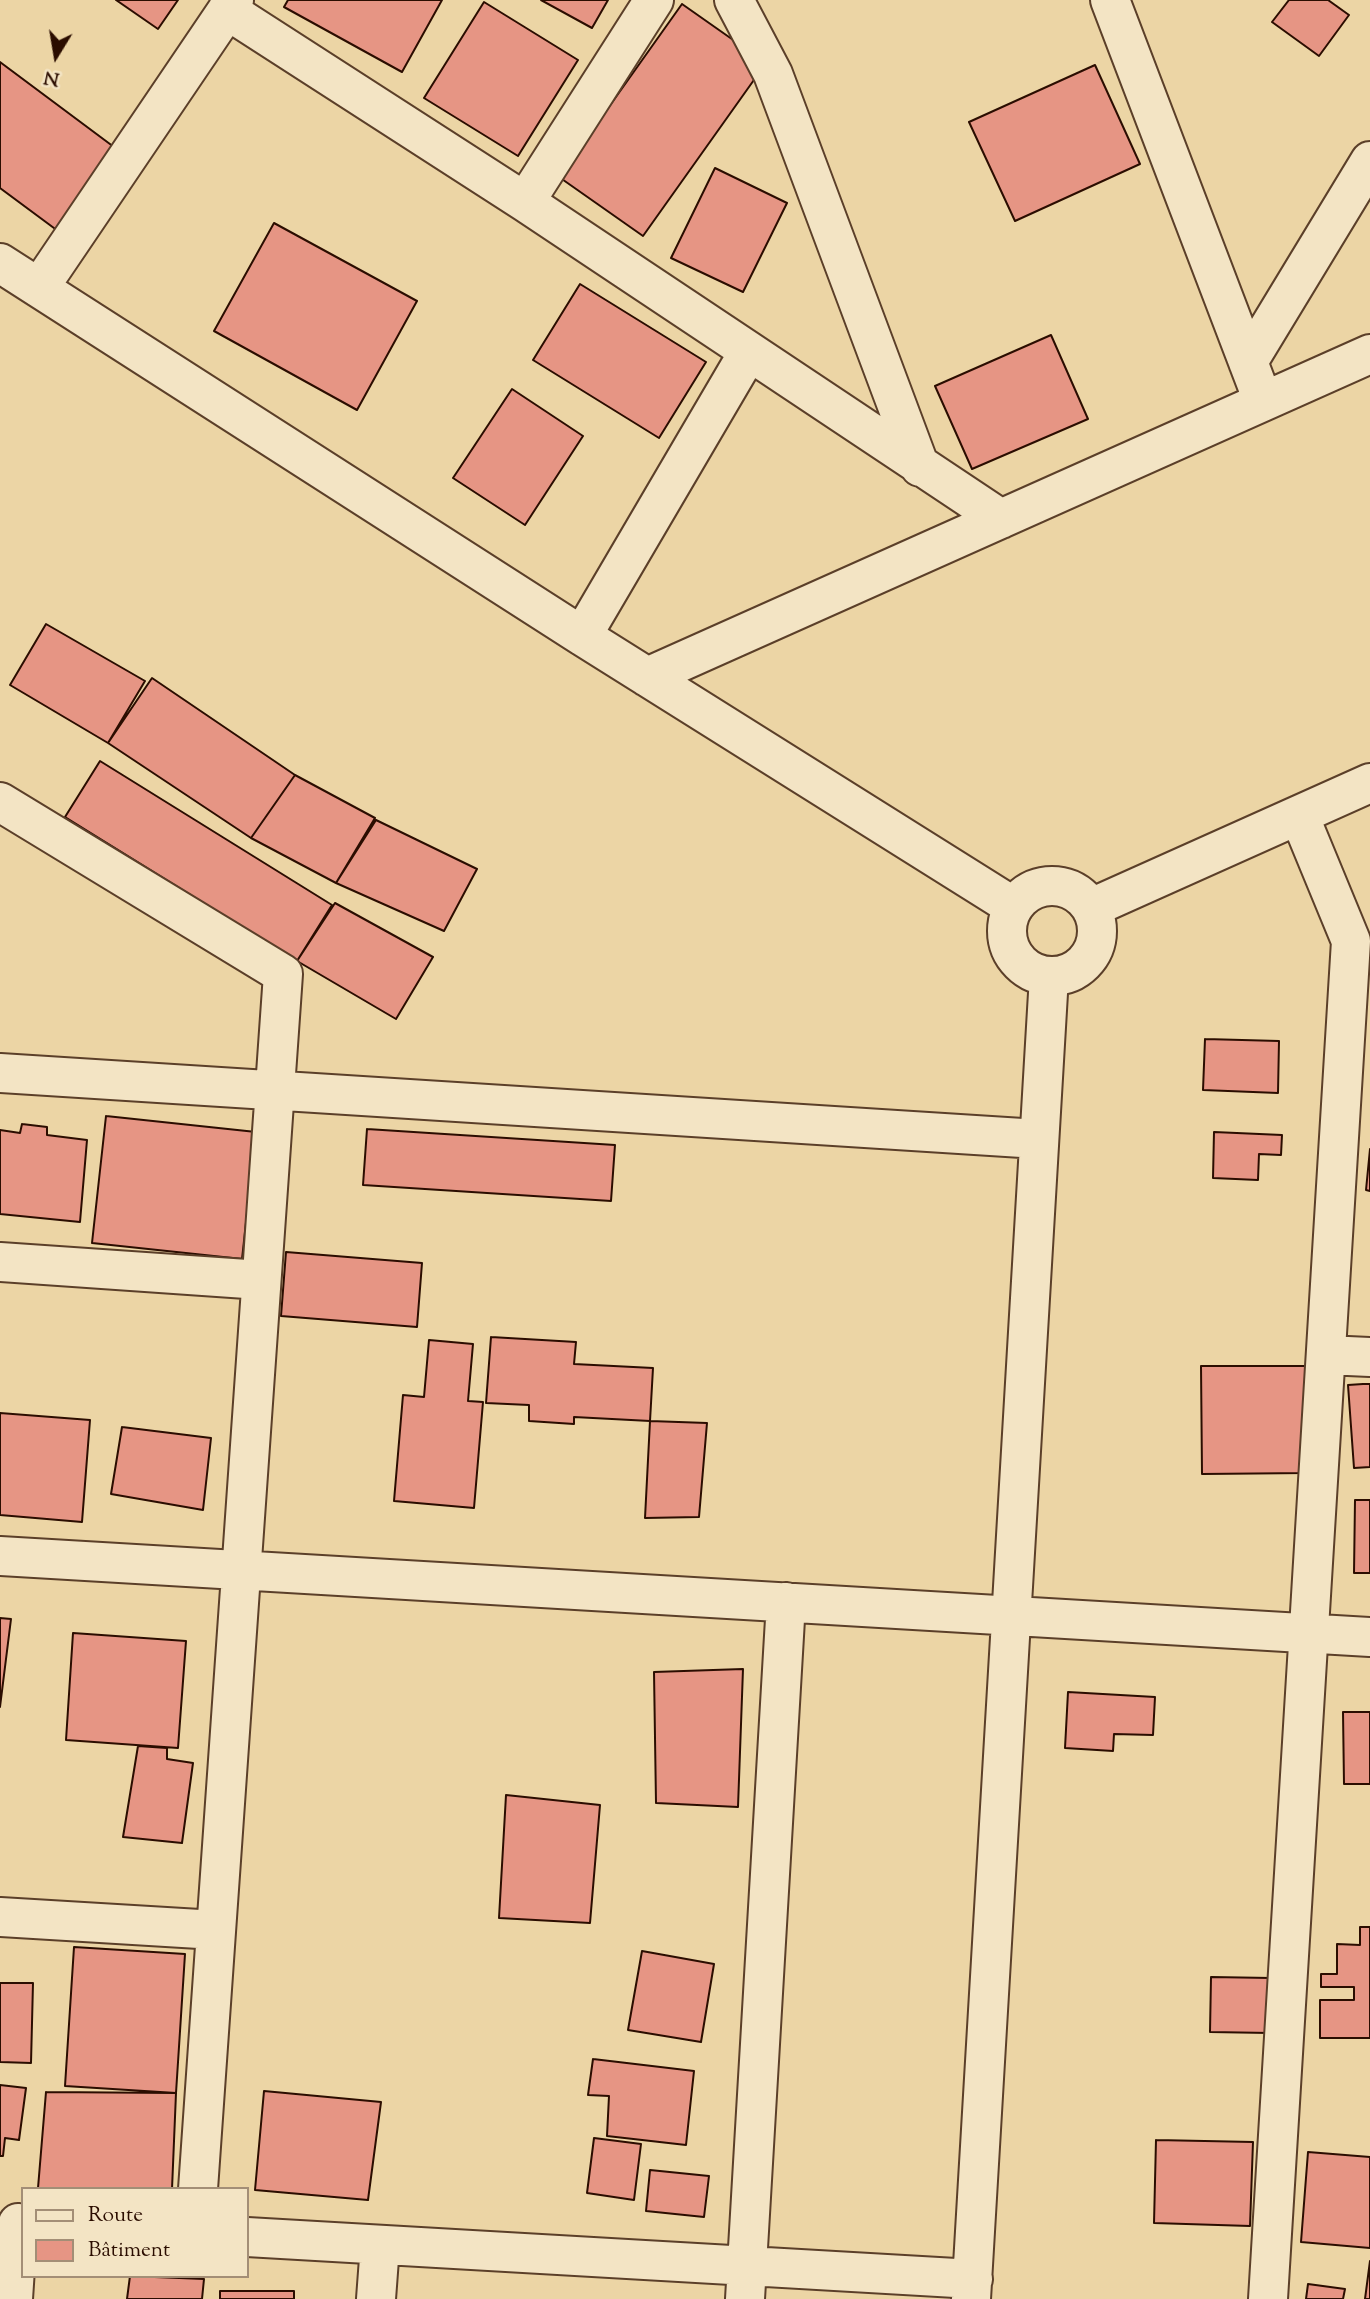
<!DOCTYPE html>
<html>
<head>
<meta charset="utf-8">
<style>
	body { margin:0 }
	#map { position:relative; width:1370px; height:2299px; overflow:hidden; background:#ecd5a5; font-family:"Sorts Mill Goudy",serif }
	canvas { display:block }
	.legend { position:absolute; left:21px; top:2187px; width:228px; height:91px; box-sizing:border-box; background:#f3e4c4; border:2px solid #a38e76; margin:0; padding:9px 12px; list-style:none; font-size:21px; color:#2b0d00 }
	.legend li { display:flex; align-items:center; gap:14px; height:35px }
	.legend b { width:35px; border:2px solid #a38e76 }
	.north { position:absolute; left:21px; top:21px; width:70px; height:70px; -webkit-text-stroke:5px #f3e4c4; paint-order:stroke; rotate:191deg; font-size:19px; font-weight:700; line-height:28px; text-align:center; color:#2b0d00 }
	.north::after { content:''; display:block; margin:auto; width:24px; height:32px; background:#2b0d00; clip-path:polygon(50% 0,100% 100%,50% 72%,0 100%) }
</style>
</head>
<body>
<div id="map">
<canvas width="1370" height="2299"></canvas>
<ul class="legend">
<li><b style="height:9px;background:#f3e4c4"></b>Route</li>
<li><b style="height:19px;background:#e69584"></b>Bâtiment</li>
</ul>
<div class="north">N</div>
</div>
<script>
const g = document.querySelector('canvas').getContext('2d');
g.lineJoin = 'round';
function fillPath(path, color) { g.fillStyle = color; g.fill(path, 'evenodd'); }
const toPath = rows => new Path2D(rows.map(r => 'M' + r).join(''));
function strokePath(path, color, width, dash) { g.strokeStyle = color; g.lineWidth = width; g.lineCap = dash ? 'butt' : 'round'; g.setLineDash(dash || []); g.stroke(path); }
const building = toPath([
	[116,0,178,0,158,29,116,0],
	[288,0,442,0,402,72,284,7,288,0],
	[541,0,608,0,592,28,541,0],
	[1289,0,1328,0,1349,15,1319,56,1272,22,1289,0],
	[484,2,578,60,518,156,424,98,484,2],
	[682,4,766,63,643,236,559,177,682,4],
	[0,62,122,153,62,234,0,188,0,62],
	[1095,65,1140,164,1015,221,969,122,1095,65],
	[715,168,787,203,743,292,671,258,715,168],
	[274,223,417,301,357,410,214,331,274,223],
	[580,284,706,362,659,438,533,360,580,284],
	[1051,335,1088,419,972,469,935,386,1051,335],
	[512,389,583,436,525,525,453,478,512,389],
	[46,624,145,681,108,743,10,685,46,624],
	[152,678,295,775,251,838,108,743,152,678],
	[100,761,332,905,297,961,65,817,100,761],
	[295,775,375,818,336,883,251,838,295,775],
	[376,820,477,869,444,931,336,883,376,820],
	[335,903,433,957,396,1019,297,961,335,903],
	[1205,1039,1279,1041,1278,1093,1203,1090,1205,1039],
	[106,1116,256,1132,242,1259,92,1243,106,1116],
	[22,1124,47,1127,47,1135,87,1140,80,1222,0,1214,0,1130,20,1133,22,1124],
	[367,1129,615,1145,611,1201,363,1185,367,1129],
	[1214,1132,1282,1135,1281,1155,1259,1154,1258,1180,1213,1178,1214,1132],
	[1370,1149,1370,1191,1366,1190,1370,1149],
	[286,1252,422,1263,417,1327,281,1316,286,1252],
	[491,1337,576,1342,574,1364,653,1368,650,1421,574,1417,574,1424,529,1421,529,1405,486,1403,491,1337],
	[429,1340,473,1344,468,1401,483,1402,474,1508,394,1501,403,1395,424,1397,429,1340],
	[1201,1366,1306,1366,1307,1473,1202,1474,1201,1366],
	[1363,1384,1370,1384,1370,1467,1354,1468,1348,1385,1363,1384],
	[0,1413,90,1420,82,1522,0,1515,0,1413],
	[650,1421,707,1423,699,1517,645,1518,650,1421],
	[122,1427,211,1438,203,1510,111,1494,122,1427],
	[1355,1500,1370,1500,1370,1573,1354,1573,1355,1500],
	[0,1618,11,1619,0,1707,0,1618],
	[73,1633,186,1641,178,1748,66,1740,73,1633],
	[743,1669,738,1807,656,1803,654,1672,743,1669],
	[1068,1692,1155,1697,1153,1735,1114,1734,1113,1751,1065,1748,1068,1692],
	[1343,1712,1370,1712,1370,1784,1344,1784,1343,1712],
	[138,1746,167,1748,167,1759,193,1763,182,1843,123,1837,138,1746],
	[506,1795,600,1805,590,1923,499,1918,506,1795],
	[1360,1927,1370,1927,1370,2038,1320,2038,1320,2000,1354,2000,1354,1987,1321,1987,1321,1974,1337,1974,1337,1944,1360,1945,1360,1927],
	[74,1947,185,1954,176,2093,65,2086,74,1947],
	[642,1951,714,1964,701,2042,628,2030,642,1951],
	[1211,1977,1271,1978,1270,2033,1210,2032,1211,1977],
	[0,1983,33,1983,31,2063,0,2062,0,1983],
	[593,2059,694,2071,686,2145,607,2136,609,2096,588,2095,593,2059],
	[0,2085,26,2088,19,2140,5,2138,3,2156,0,2156,0,2085],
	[264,2091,381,2102,368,2200,255,2190,264,2091],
	[46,2092,176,2093,172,2189,38,2188,46,2092],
	[594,2138,641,2144,634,2200,587,2193,594,2138],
	[1156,2140,1253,2142,1250,2226,1154,2223,1156,2140],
	[1308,2152,1370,2157,1370,2248,1301,2242,1308,2152],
	[650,2170,709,2176,704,2217,646,2211,650,2170],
	[1370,2261,1370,2299,1365,2299,1370,2261],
	[130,2276,204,2279,202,2299,127,2299,130,2276],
	[1308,2284,1345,2289,1343,2299,1306,2299,1308,2284],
	[220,2291,294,2291,294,2299,220,2299,220,2291]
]);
const street = toPath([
	[734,0,773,74,920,467],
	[1110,0,1263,401],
	[227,10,525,202,1001,519],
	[525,202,654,0],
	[0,263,582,636,1014,907],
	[39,288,234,0],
	[1248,362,1370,161],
	[582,636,748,353],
	[647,677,1370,354],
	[0,802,283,974,198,2189],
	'1007 931a45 45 0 1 1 90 0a45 45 0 1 1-90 0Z',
	[1091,908,1370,783],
	[0,1073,1038,1139],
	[0,1262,261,1280],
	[1326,1355,1370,1357],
	[0,1556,1370,1637],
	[0,1917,216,1930],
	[247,2237,973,2279],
	[13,2299,18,2223],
	[376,2299,380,2245],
	[745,2299,786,1602],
	[971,2299,1049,976],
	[1268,2299,1351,941,1299,815]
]);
fillPath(building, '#e69584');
strokePath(building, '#2b0d00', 2);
strokePath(street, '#5b3f29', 42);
strokePath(street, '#f3e4c4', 38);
</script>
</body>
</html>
